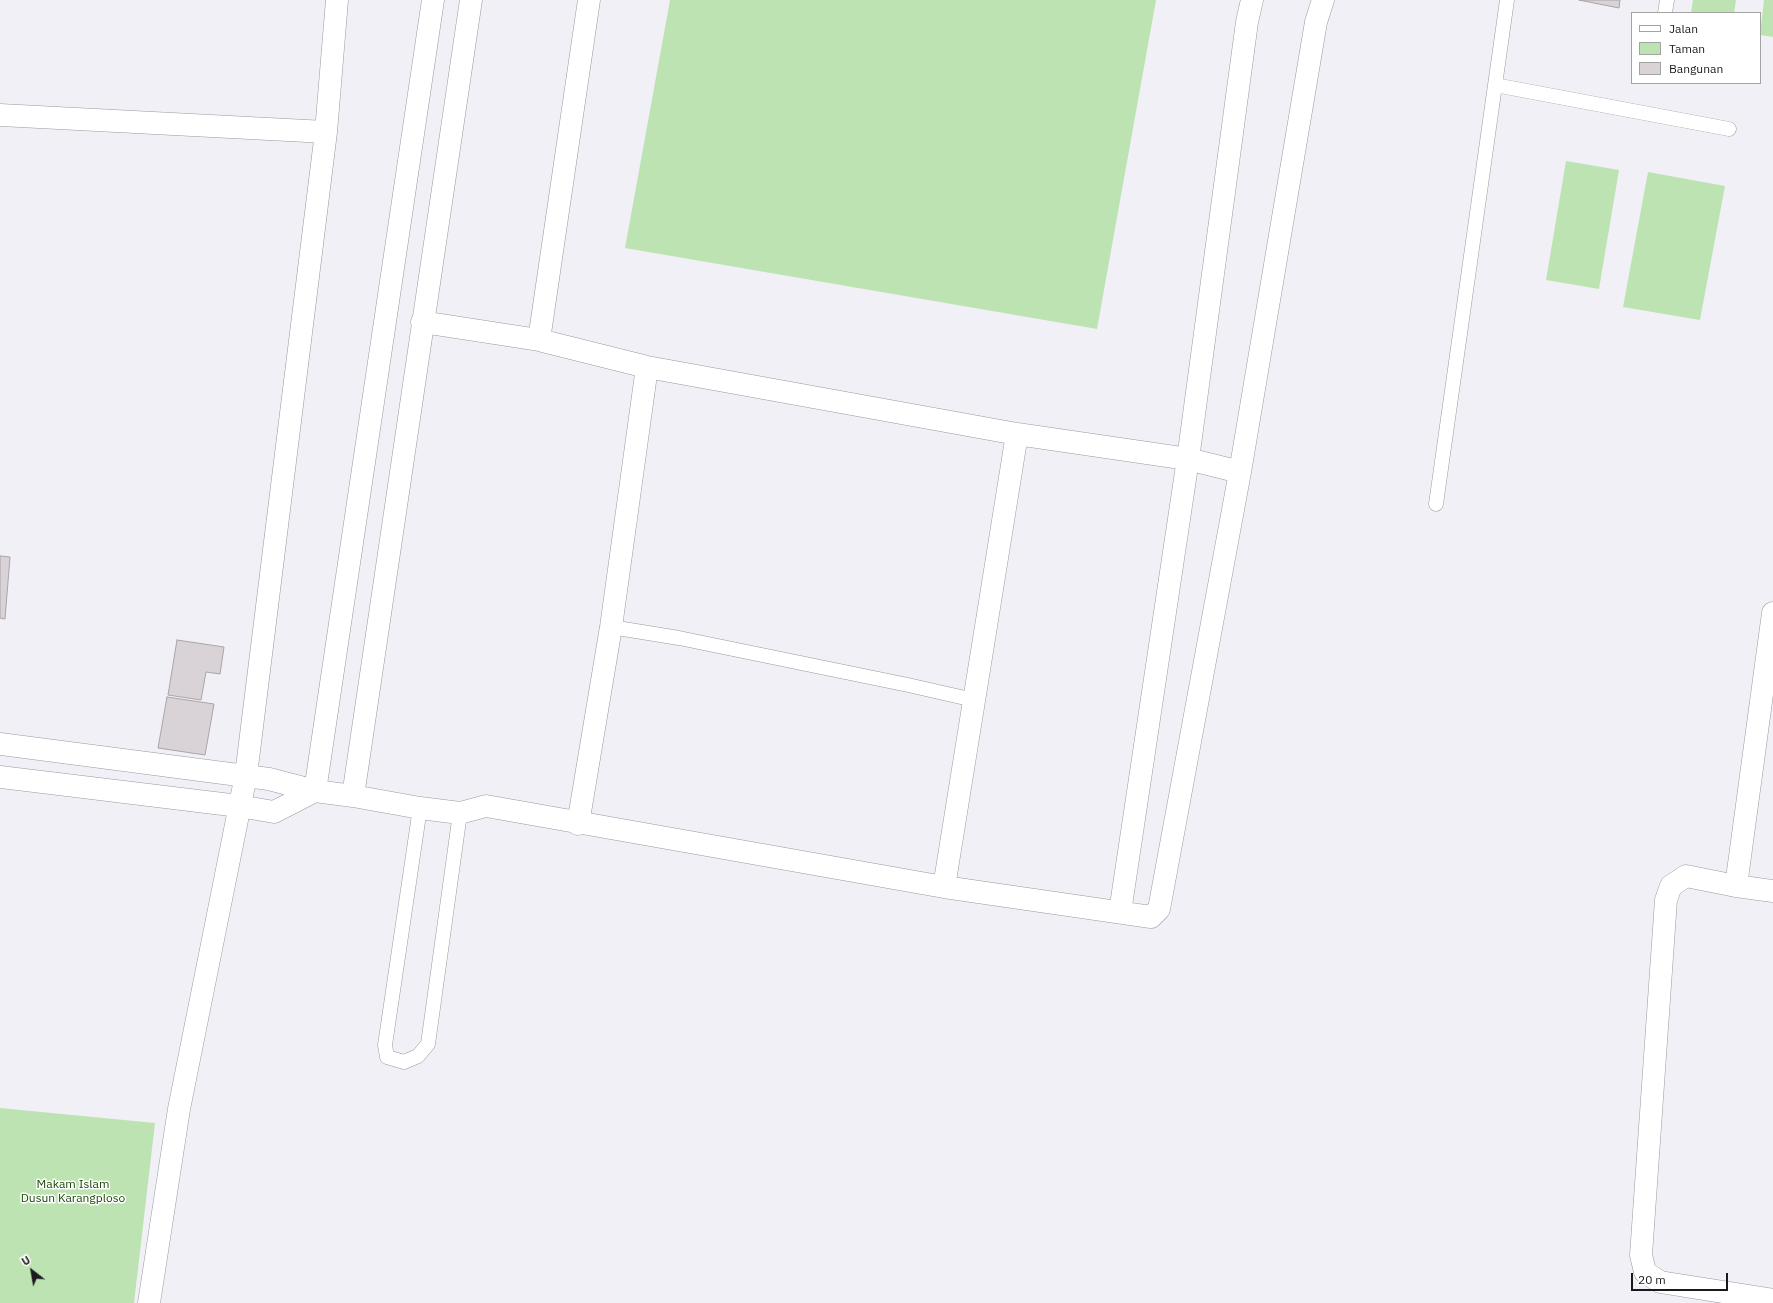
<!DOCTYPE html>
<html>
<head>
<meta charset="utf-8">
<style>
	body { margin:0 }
	#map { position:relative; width:1773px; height:1303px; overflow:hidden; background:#f0f0f6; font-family:"IBM Plex Sans",sans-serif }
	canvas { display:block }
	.legend { position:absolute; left:1631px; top:12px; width:130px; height:72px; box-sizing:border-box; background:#fff; border:1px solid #a3a3a4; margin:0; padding:5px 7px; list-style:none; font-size:12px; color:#1a1a1c }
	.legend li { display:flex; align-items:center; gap:8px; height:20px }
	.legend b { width:20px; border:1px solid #a3a3a4 }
	.north { position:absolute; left:12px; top:1251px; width:40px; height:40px; -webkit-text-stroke:3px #fff; paint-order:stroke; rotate:329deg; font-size:11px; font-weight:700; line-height:16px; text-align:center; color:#1a1a1c }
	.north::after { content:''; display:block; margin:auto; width:14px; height:18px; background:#1a1a1c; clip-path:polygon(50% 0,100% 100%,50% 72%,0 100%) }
	.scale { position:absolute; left:1631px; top:1273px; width:97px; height:18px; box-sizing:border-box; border:2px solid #1a1a1c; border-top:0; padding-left:5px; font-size:12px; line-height:14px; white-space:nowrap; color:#1a1a1c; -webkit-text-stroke:3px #fff; paint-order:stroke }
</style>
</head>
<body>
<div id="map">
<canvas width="1773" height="1303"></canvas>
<ul class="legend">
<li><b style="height:5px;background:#fff"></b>Jalan</li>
<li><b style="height:11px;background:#bee3b3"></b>Taman</li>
<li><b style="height:11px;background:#d9d2d6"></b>Bangunan</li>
</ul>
<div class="north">U</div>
<div class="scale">20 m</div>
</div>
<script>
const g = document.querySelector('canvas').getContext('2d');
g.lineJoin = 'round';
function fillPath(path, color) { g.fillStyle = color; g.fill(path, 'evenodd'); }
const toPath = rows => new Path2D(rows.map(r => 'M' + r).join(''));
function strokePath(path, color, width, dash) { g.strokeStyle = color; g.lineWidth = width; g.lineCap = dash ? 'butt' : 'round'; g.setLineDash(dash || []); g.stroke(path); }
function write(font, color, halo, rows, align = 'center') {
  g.font = font + ' "IBM Plex Sans",sans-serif'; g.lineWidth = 3; g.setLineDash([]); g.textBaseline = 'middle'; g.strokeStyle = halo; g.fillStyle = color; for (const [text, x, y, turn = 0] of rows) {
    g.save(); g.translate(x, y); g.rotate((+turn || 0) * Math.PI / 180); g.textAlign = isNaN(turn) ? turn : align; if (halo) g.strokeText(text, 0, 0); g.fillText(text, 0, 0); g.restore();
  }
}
const green = toPath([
	[670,0,1156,0,1097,329,625,248],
	[1693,0,1736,0,1734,13,1691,13],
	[1764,0,1773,0,1773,37,1760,35],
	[1566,161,1619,170,1599,289,1546,280],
	[1648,172,1725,186,1700,320,1623,307],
	[0,1108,155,1123,134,1303,0,1303]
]);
const building = toPath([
	[1579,0,1620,0,1619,8,1579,0],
	[0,556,10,557,5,619,0,618,0,556],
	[177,640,224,647,220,674,206,672,201,700,168,695,177,640],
	[167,697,214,704,205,755,158,748,167,697]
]);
const lane = toPath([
	[1665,13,1667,0],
	[1495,85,1729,129],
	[1436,504,1507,0],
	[611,627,679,638,908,685,974,700],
	[420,808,385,1045,387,1057,404,1062,418,1056,428,1044,460,813]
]);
const street = toPath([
	[0,115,326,132],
	[422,322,539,340,647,367,1017,434,1188,459,1240,472],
	[539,340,589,0],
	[0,744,269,779,315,791,353,796,420,808,460,813,486,806,944,887,1151,917,1159,909,1162,893,1240,472,1316,22,1323,0],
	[0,777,239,806,274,812,315,791],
	[315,791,433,0],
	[353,796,471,0],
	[578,824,611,627,647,367],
	[1736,886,1773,613],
	[944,887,1017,434],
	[1773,891,1736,886,1686,876,1671,886,1666,900,1641,1255,1645,1272,1660,1282,1773,1300],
	[1120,912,1188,459,1247,22,1252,0],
	[149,1303,179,1109,246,775,326,132,337,0]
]);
const parkNames = [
	["Makam Islam",73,1185],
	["Dusun Karangploso",73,1199]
];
fillPath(green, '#bee3b3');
fillPath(building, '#d9d2d6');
strokePath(building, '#aaa4a7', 1);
strokePath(lane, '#99999f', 15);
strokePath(street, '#99999f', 23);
strokePath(lane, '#fff', 14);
strokePath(street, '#fff', 22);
write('12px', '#174802', '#fff', parkNames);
</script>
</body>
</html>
